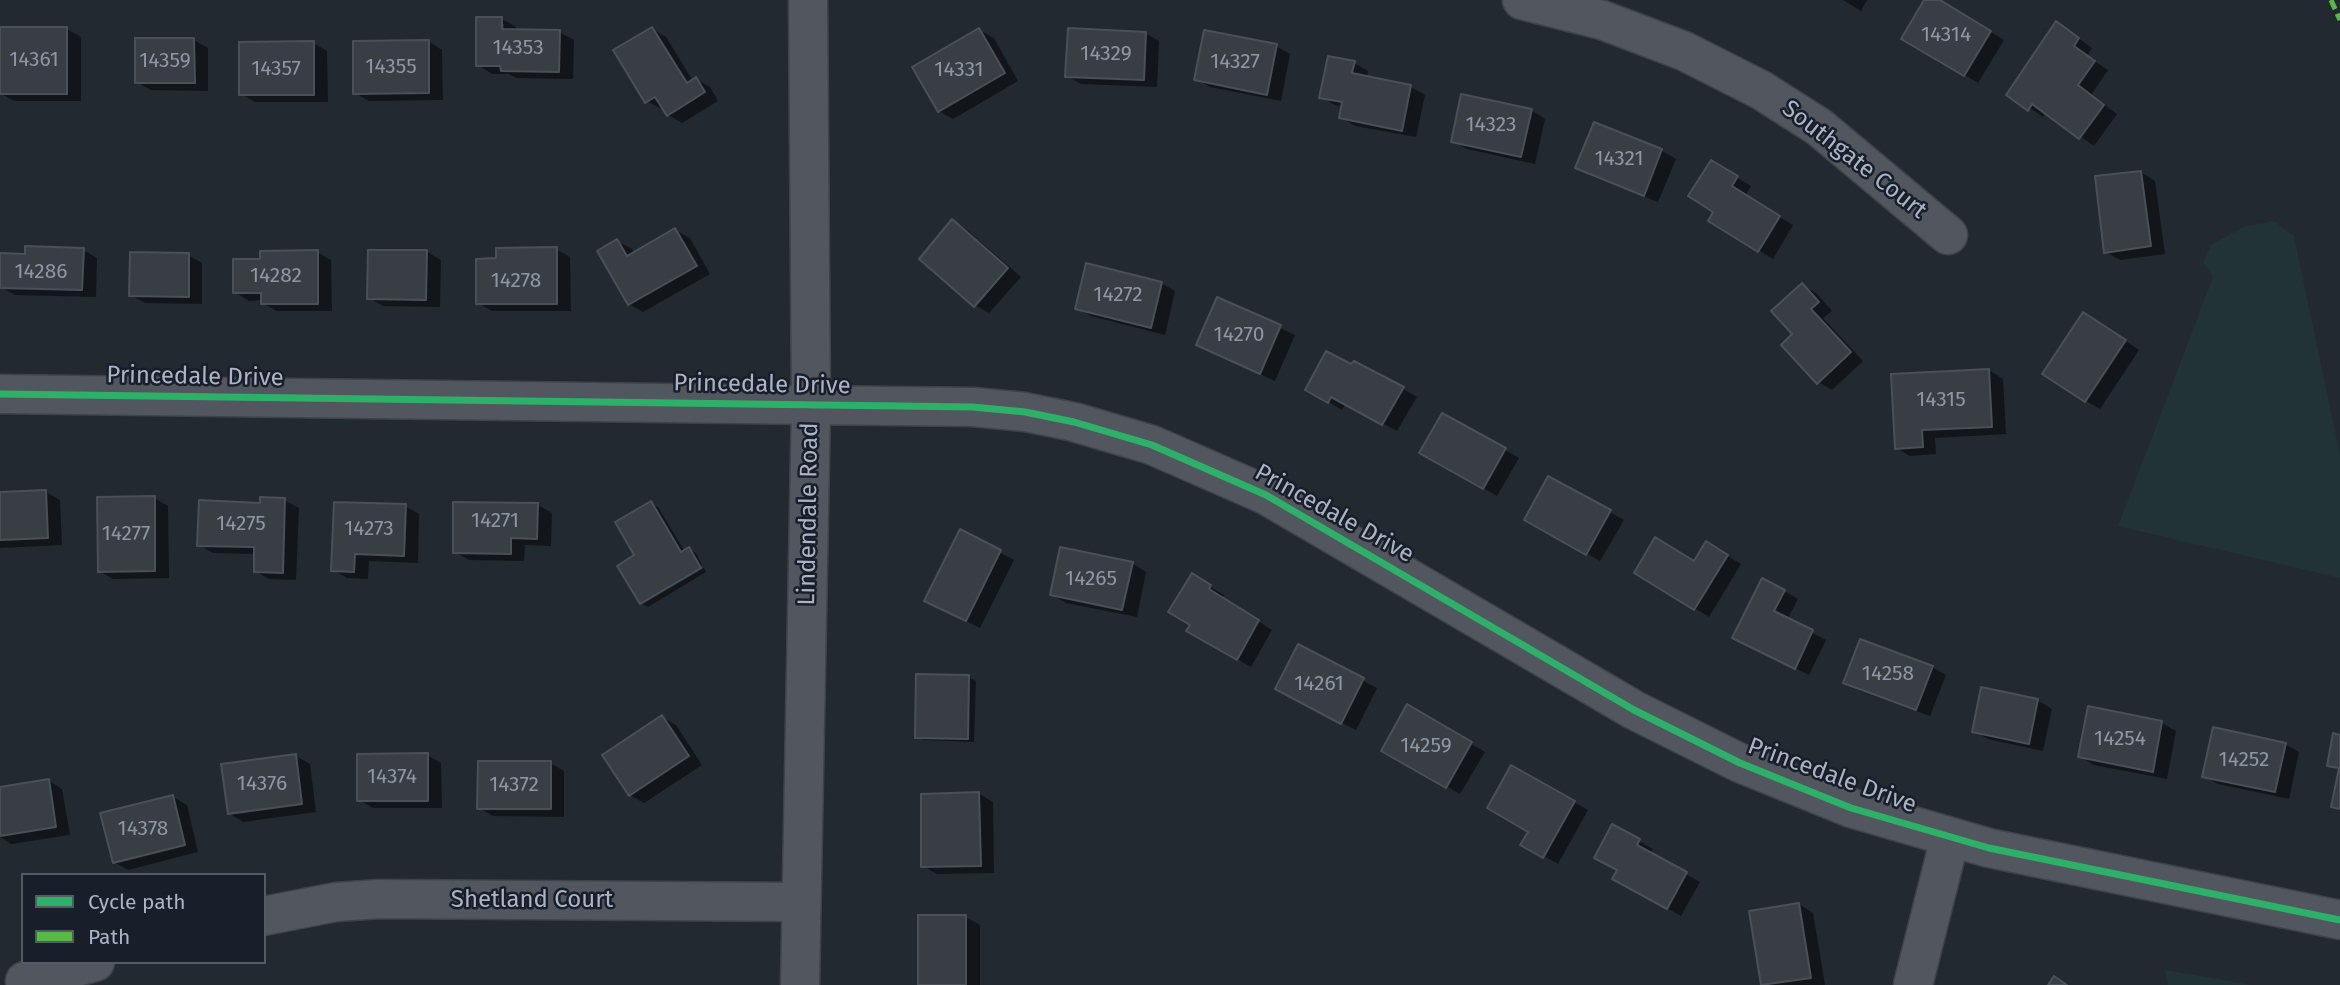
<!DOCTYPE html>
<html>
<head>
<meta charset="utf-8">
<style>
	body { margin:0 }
	#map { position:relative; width:2340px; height:985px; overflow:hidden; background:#232930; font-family:"Fira Sans",sans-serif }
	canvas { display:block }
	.legend { position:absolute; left:21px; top:873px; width:245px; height:91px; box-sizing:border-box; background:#181f2a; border:2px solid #535b67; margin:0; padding:9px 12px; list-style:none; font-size:21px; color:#abb4c3 }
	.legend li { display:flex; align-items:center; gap:14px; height:35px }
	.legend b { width:35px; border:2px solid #535b67 }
</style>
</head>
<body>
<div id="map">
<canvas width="2340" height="985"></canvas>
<ul class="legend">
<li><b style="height:9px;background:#2db169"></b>Cycle path</li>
<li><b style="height:9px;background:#58b947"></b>Path</li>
</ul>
</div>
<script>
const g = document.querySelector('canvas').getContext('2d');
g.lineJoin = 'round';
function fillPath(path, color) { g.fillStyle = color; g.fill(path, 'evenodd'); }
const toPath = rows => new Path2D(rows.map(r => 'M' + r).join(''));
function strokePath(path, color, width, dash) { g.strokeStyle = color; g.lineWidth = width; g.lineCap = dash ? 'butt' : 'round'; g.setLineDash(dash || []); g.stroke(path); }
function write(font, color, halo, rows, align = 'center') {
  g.font = font + ' "Fira Sans",sans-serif'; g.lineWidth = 5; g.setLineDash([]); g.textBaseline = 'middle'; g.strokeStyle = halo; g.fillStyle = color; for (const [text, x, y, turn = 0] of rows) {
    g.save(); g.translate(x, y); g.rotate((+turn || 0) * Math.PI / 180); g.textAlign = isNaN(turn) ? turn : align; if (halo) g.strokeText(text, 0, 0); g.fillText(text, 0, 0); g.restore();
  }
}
const green = toPath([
	[2274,221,2294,236,2340,455,2340,578,2118,526,2213,277,2203,262,2211,245,2243,227],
	[2165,970,2252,985,2168,985]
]);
const shadow = toPath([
	[1843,0,1867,0,1861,11],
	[1926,0,1937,0,2004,40,1978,83,1903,38],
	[478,19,502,19,516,27,516,31,559,32,574,40,573,79,517,78,508,74,492,74,478,65],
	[501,24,504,24,504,38],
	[0,29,67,29,81,37,81,101,14,101,0,93],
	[652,29,666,37,693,81,696,79,710,87,718,101,682,123,668,115,664,108,661,109,647,101],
	[979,30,994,38,1018,81,953,119,939,111],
	[2070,32,2092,48,2087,56,2108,70,2091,95,2117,114,2094,146,2046,112,2043,117,2009,94],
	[1145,33,1159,41,1157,87,1081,84,1067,76],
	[194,40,208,48,208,91,151,90,136,82],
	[428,41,442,50,443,100,369,101,355,93],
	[313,43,327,51,328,102,255,102,241,94],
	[1276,46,1290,54,1281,101,1210,87,1196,79],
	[1354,63,1368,71,1367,78,1411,87,1425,95,1416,137,1355,126,1341,117,1343,107,1335,105,1321,97],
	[1531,110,1545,119,1535,164,1467,149,1453,141],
	[1594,124,1662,151,1676,159,1658,202,1591,176,1577,168],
	[1711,162,1751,186,1745,196,1793,225,1773,259,1710,220,1715,211],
	[2141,172,2155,181,2165,254,2120,260,2106,252],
	[953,222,967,230,1021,277,989,313,975,305],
	[675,230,690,238,710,274,643,312,629,304,617,241,632,249,634,254],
	[556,249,570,257,571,311,492,311,478,303,498,260],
	[83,250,97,258,96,297,15,295,1,287,27,256],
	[317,252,331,260,332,311,277,311,262,303,262,300,249,301,235,292,262,261],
	[427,252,441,260,440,307,383,306,369,298],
	[188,255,202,263,202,304,145,303,131,295],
	[1161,283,1175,291,1165,335,1091,316,1077,308],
	[1802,285,1816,293,1832,311,1823,318,1863,361,1832,390,1818,382,1795,334],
	[1218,299,1295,335,1275,381,1199,345],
	[2098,322,2139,350,2100,409,2086,401],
	[1989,370,2003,379,2006,434,1935,438,1936,454,1910,456,1896,448],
	[1307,389,1403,389,1417,397,1397,431,1346,404,1342,410],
	[1443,415,1519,458,1497,496,1422,453],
	[1549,478,1624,520,1600,561,1526,519],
	[46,492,60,500,62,545,0,548,0,494],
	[154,498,168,506,169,578,113,579,99,571],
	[284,500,299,508,296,580,269,579,255,571,256,554,213,553,199,545,262,505],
	[651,503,658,507,685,552,689,549,696,553,702,565,642,601,642,604,637,555],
	[538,505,552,513,551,546,525,545,524,561,469,560,455,552],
	[405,506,419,514,418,563,369,561,368,579,347,578,333,570],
	[960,532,1014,560,980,628,940,608],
	[1707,544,1741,564,1709,617,1636,572,1695,563],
	[1132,563,1146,572,1137,617,1066,603,1052,595],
	[704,568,706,572,648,607,643,604],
	[1192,576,1224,595,1222,598,1272,630,1251,667,1188,631,1192,624],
	[1784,591,1798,599,1787,620,1826,640,1809,675,1749,646],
	[1299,647,1377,688,1356,730,1291,697],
	[1932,667,1946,675,1930,716,1860,691,1846,683],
	[969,677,976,681,974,742,924,740,917,737],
	[2037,700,2052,709,2043,751,1988,739,1974,731],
	[1407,707,1485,752,1460,794,1383,750],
	[2089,708,2162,723,2176,731,2167,779,2094,765,2080,756],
	[662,717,676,725,702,765,644,803,630,795],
	[2285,744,2299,752,2289,799,2218,784,2204,776],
	[427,755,441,763,442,808,373,808,359,800],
	[296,756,310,764,316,812,243,822,229,813],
	[550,763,564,771,564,817,493,816,479,808],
	[1512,767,1588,810,1558,864,1523,844,1530,831],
	[48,780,62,789,70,835,11,844,0,837,0,788],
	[979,794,993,802,994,873,937,874,923,866],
	[173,797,187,805,198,852,128,870,114,862],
	[1613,827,1653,849,1650,854,1700,882,1681,916,1614,879,1619,870],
	[1799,904,1813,913,1825,985,1762,985],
	[966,917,980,925,980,985,919,985]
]);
const building = toPath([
	[1924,0,1940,0,1991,31,1964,76,1901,39,1924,0],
	[476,17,502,17,502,29,560,30,559,72,501,71,500,66,476,66,476,17],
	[2056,21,2079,38,2074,46,2095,61,2078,85,2104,105,2079,139,2032,104,2028,111,2006,95,2056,21],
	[0,27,67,27,67,94,0,94,0,27],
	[652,27,687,83,696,77,705,92,667,116,655,97,645,103,613,50,652,27],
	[979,28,1005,73,938,112,912,67,979,28],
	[1068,28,1146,32,1144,80,1065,77,1068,28],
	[1204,30,1277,44,1267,95,1194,80,1204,30],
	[135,38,194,38,195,83,135,83,135,38],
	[429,40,429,93,353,94,353,41,429,40],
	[314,41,314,95,239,95,239,42,314,41],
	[1328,56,1355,61,1352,73,1411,85,1402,131,1339,118,1342,102,1319,98,1328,56],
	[1461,94,1532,109,1521,157,1451,142,1461,94],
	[1594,122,1662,149,1644,196,1575,168,1594,122],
	[1711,160,1738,176,1732,186,1780,216,1758,252,1708,221,1713,212,1688,196,1711,160],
	[2141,171,2151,246,2104,253,2095,176,2141,171],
	[952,219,1008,268,974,307,919,259,952,219],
	[675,228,697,266,628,305,597,251,617,239,627,256,675,228],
	[25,246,84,248,82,290,0,288,0,253,25,254,25,246],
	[557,247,557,304,476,304,476,259,496,258,496,248,557,247],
	[318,250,318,304,261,304,261,293,233,293,233,259,260,259,260,251,318,250],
	[368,250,427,250,426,300,367,299,368,250],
	[130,252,189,253,189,297,129,296,130,252],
	[1086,263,1162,282,1151,328,1075,309,1086,263],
	[1802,283,1819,302,1811,309,1851,352,1817,384,1781,345,1792,334,1771,311,1802,283],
	[1217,297,1281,325,1260,374,1196,345,1217,297],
	[2083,312,2126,340,2085,402,2042,374,2083,312],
	[1326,351,1351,364,1354,361,1404,387,1382,425,1331,397,1328,403,1305,390,1326,351],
	[1989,369,1992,427,1922,430,1923,447,1895,449,1891,374,1989,369],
	[1442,413,1506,448,1483,489,1419,453,1442,413],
	[1548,476,1611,510,1586,555,1524,520,1548,476],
	[46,490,48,538,0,540,0,492,46,490],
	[155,496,155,571,98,572,97,497,155,496],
	[260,497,285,498,283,573,254,572,254,547,197,546,199,500,260,503,260,497],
	[651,501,681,552,689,547,701,568,640,604,617,566,634,555,615,522,651,501],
	[334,502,406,504,404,556,355,554,354,572,331,571,334,502],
	[453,502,538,503,537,539,511,538,511,554,453,553,453,502],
	[960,529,1001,550,966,621,924,601,960,529],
	[1655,537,1694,561,1706,541,1728,555,1694,610,1634,573,1655,537],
	[1060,547,1133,562,1122,610,1050,595,1060,547],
	[1192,573,1211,585,1209,589,1259,620,1237,660,1186,631,1190,625,1168,612,1192,573],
	[1762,578,1785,590,1774,611,1813,630,1795,669,1732,638,1762,578],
	[1860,639,1933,666,1916,710,1843,683,1860,639],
	[1298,644,1364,678,1341,724,1275,689,1298,644],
	[916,674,969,675,968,739,915,738,916,674],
	[1981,687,2038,699,2029,744,1972,732,1981,687],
	[1407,704,1472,742,1446,788,1381,751,1407,704],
	[2088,706,2162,721,2153,772,2078,757,2088,706],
	[662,715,689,756,629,796,602,755,662,715],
	[2213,727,2286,743,2275,792,2202,777,2213,727],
	[2333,733,2340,735,2340,809,2331,807,2339,768,2327,766,2333,733],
	[428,753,428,801,357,801,357,754,428,753],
	[296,754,302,804,228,814,221,764,296,754],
	[478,761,551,761,551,809,477,809,478,761],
	[1511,765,1575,801,1543,858,1520,845,1528,832,1487,808,1511,765],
	[49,779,56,827,0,836,0,787,49,779],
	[979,792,981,866,921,867,921,794,979,792],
	[173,795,185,845,113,863,100,813,173,795],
	[1612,824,1640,839,1637,845,1687,872,1667,909,1612,879,1617,870,1594,858,1612,824],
	[1799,903,1811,978,1761,985,1749,911,1799,903],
	[918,915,966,915,966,985,918,985,918,915],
	[2054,976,2067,985,2048,985,2054,976]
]);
const minor = toPath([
	[1522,0,1602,20,1684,51,1761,90,1819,127,1948,235],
	[0,394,811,405],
	[264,916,336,902,380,899,801,902],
	[25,981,95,962],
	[1913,985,1950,838]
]);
const tertiary = toPath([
	[811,405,973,407,1025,412,1074,422,1152,445,1266,495,1634,710,1740,763,1851,808,1989,848,2340,920],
	[800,985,811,405,808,0]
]);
const quiet = toPath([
	[2331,0,2340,20]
]);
const cycleway = toPath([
	[0,394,973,407,1025,412,1074,422,1152,445,1266,495,1634,710,1740,763,1851,808,1989,848,2340,920]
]);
const numberNames = [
	["14314",1946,35],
	["14353",518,48],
	["14329",1106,54],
	["14361",34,60],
	["14359",165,61],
	["14327",1235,62],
	["14355",391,67],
	["14357",276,69],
	["14331",959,70],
	["14323",1491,125],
	["14321",1619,159],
	["14286",41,272],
	["14282",276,276],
	["14278",516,281],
	["14272",1118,295],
	["14270",1239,335],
	["14315",1941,400],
	["14271",495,521],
	["14275",241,524],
	["14273",369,529],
	["14277",126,534],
	["14265",1091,579],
	["14258",1888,674],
	["14261",1319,684],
	["14254",2120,739],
	["14259",1426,746],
	["14252",2244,760],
	["14374",392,777],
	["14376",262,784],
	["14372",514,785],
	["14378",143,829]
];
const streetNames = [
	["Southgate Court",1854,160,38],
	["Princedale Drive",195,377,1],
	["Princedale Drive",762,385,1],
	["Lindendale Road",809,514,-89],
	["Princedale Drive",1334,514,29],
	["Princedale Drive",1832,776,20],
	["Shetland Court",532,900]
];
fillPath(green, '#213336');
fillPath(shadow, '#0007');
fillPath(building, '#383e44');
strokePath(building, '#4a5058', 2);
strokePath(minor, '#3f4349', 41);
strokePath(tertiary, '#3f4349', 41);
strokePath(minor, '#52575f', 38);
strokePath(tertiary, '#52575f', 38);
strokePath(quiet, '#58b947', 5, [10, 5]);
strokePath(cycleway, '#2db169', 7);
write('21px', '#8e96a3', null, numberNames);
write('24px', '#abb4c3', '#181f2a', streetNames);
</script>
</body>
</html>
